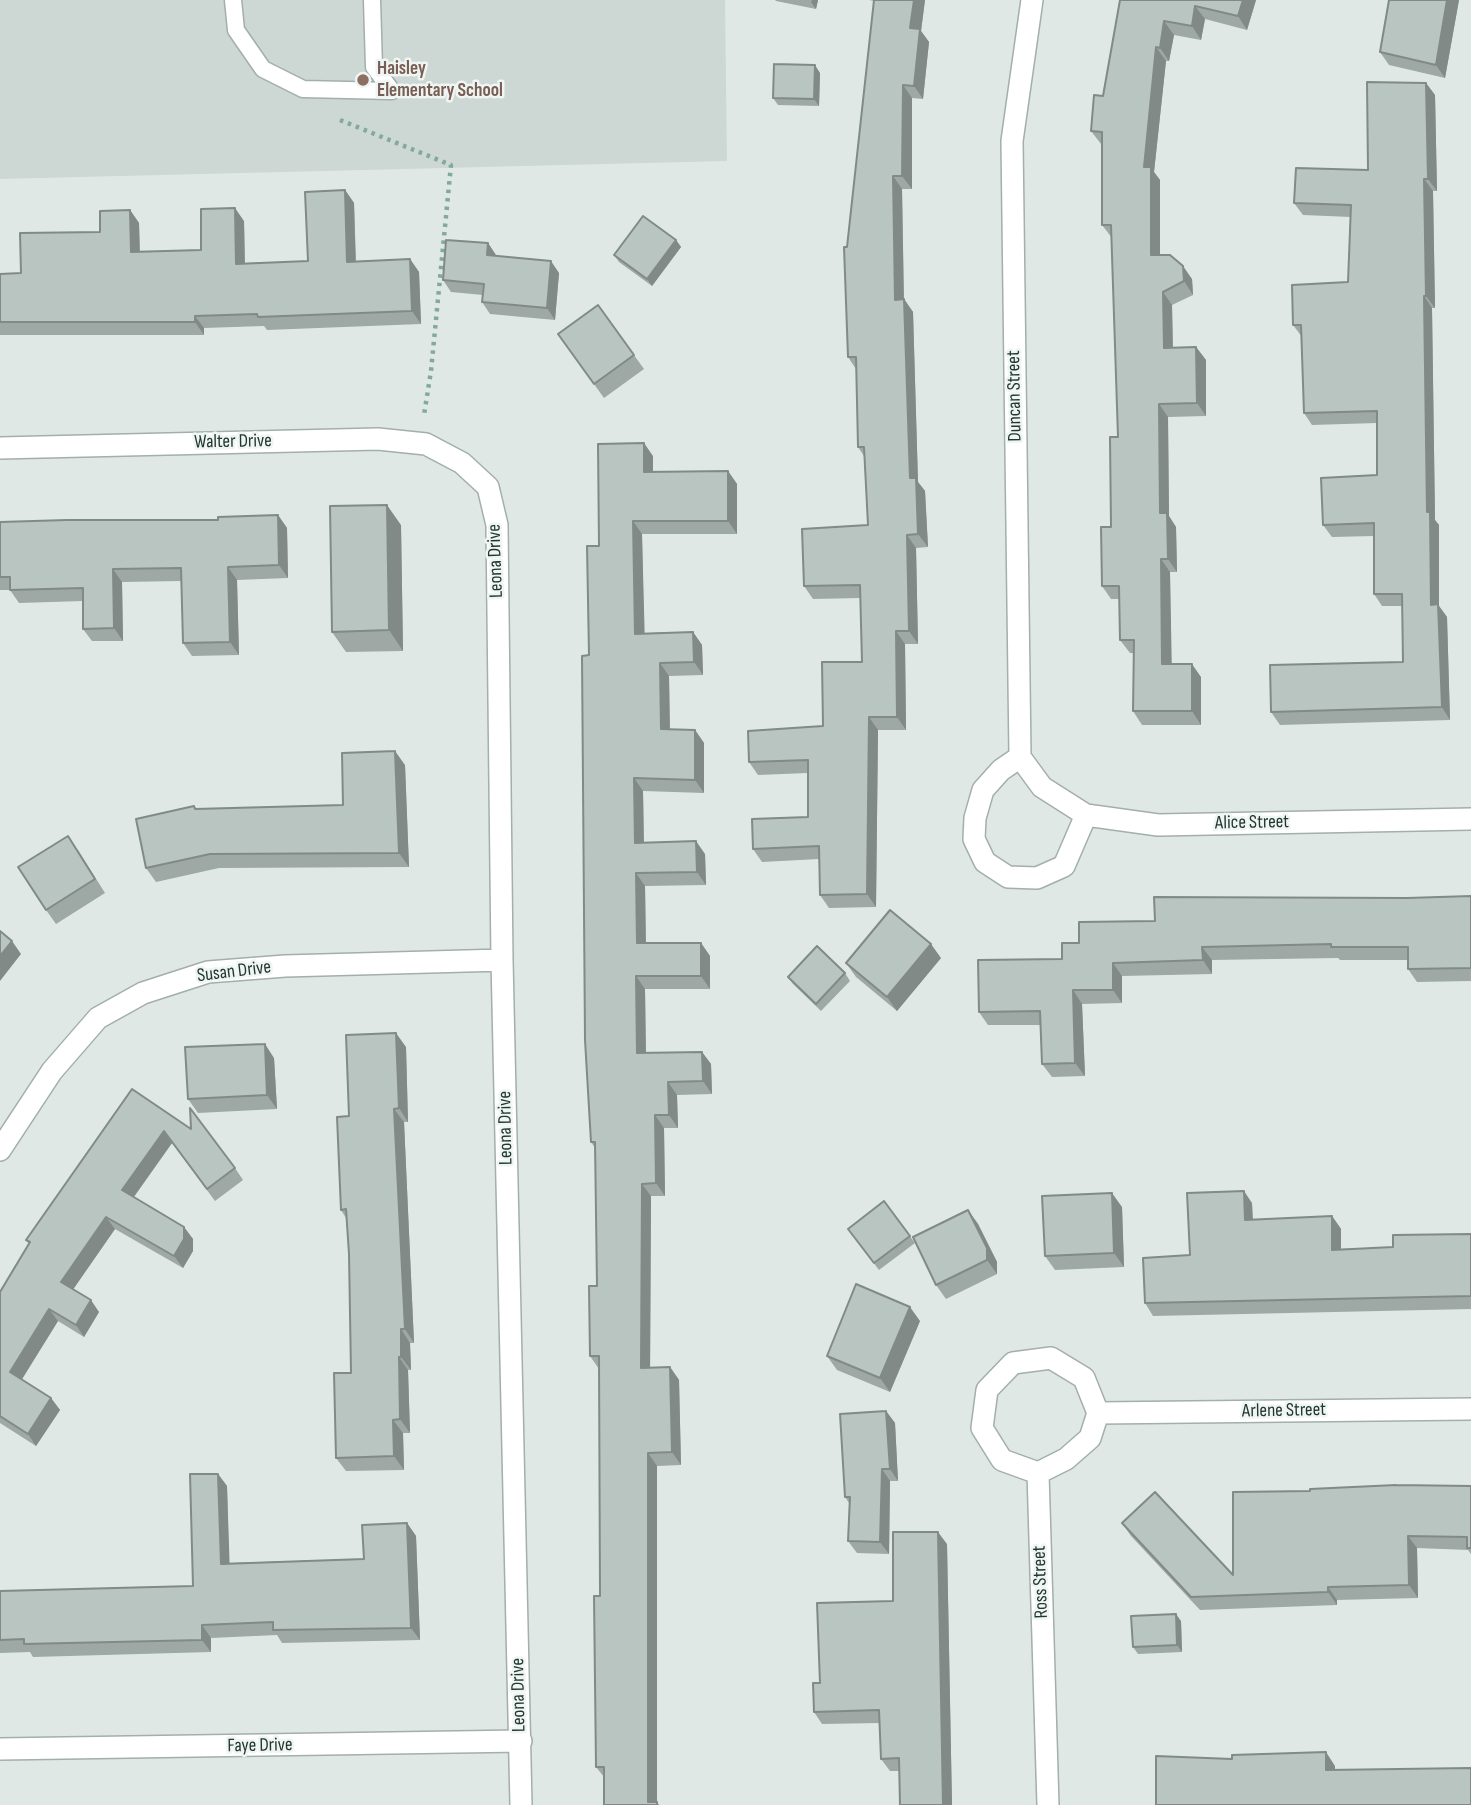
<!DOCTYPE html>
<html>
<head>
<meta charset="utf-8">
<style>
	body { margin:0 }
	canvas { display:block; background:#dfe8e5 }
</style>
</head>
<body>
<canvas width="1471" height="1805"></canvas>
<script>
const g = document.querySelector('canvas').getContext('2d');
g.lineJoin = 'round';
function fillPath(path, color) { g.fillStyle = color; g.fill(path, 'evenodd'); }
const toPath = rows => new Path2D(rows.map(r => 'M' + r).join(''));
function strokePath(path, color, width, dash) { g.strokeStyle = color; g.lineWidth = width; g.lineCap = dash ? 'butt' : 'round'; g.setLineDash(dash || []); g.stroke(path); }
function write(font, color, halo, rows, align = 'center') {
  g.font = font + ' "Sofia Sans Condensed",sans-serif'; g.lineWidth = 5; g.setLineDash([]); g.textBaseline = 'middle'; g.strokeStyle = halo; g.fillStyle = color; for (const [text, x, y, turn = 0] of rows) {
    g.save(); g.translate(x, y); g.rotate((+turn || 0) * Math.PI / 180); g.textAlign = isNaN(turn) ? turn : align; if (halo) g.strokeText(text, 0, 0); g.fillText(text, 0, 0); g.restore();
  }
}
const built = toPath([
	[0,0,725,0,727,161,0,179]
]);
const path = toPath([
	[340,120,451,165,431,371,424,415]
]);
const service = toPath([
	[233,0,236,30,263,69,303,89,392,91],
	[372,0,374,67,392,91]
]);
const minor = toPath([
	[1032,0,1012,141,1020,757,1042,787,1086,815,1158,825,1471,819],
	[0,448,378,439,426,444,462,463,488,487,497,525,502,960,521,1805],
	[1020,757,1001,770,983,790,975,818,974,839,985,862,1008,877,1037,878,1064,866,1086,815],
	[0,1150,52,1071,98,1018,143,993,208,972,285,966,502,960],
	[1038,1473,1066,1459,1090,1438,1098,1413,1471,1409],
	[1038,1473,1048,1805],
	[1038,1473,1002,1460,982,1428,987,1390,1013,1363,1051,1358,1084,1378,1098,1413],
	[0,1749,521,1741]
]);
const wall = toPath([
	[775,0,818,0,816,9,776,1],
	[869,0,925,0,921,31,929,42,923,99,912,98,912,189,902,189,904,299,913,312,918,482,925,491,928,547,916,548,918,644,905,644,906,730,878,730,876,907,829,908,820,895,819,859,762,862,753,849,808,817,808,773,758,775,749,762,823,726,862,662,861,598,813,599,804,586,868,525,864,456,858,447,856,369,848,357,847,247,874,1],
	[1120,0,1256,0,1247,30,1205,19,1201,40,1174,35,1169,61,1166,61,1154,172,1160,180,1160,255,1192,279,1193,295,1172,305,1173,348,1196,347,1206,360,1206,416,1168,417,1169,516,1176,527,1177,572,1170,572,1171,664,1201,677,1201,725,1142,725,1133,711,1134,653,1130,653,1120,640,1120,599,1111,599,1102,586,1111,527,1118,437,1112,238,1102,225,1102,144,1101,144,1091,131,1103,96],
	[1459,0,1445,78,1389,65,1380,52],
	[820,73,819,106,778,105,773,98],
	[1426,83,1435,95,1437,191,1433,191,1435,308,1432,308,1435,520,1439,525,1439,606,1447,617,1450,720,1280,725,1271,712,1403,662,1402,606,1382,606,1374,594,1374,536,1332,537,1323,525,1377,475,1377,423,1312,425,1304,413,1302,337,1293,325,1348,282,1351,217,1303,215,1294,203,1368,170],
	[345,190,354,203,356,261,410,259,419,272,421,324,267,330,264,326,204,328,204,335,0,335,0,274,21,273,100,232,130,210,139,223,140,252,201,250,244,221,245,263,308,261],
	[676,240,681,247,652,286,619,262,614,255],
	[488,243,496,256,559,273,555,320,490,314,482,302,483,295,451,292,443,280],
	[598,305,644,369,604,398,558,334],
	[653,456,653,472,728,471,737,484,737,534,642,534,644,633,693,632,702,645,703,675,669,676,670,730,695,730,704,743,704,793,643,791,644,842,705,854,706,885,645,886,646,943,701,943,710,956,710,989,645,989,646,1053,702,1052,711,1064,712,1094,677,1095,678,1128,664,1128,665,1196,651,1196,650,1368,670,1367,679,1380,681,1465,657,1466,657,1803,659,1805,604,1805,604,1777,596,1767,600,1596,599,1369,590,1356,597,1286,595,1148,591,1142,589,655],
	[278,515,287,528,288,578,237,580,239,655,192,656,183,643,182,581,122,582,123,641,92,641,83,629,83,601,19,603,10,590,0,590,0,522,218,520],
	[401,525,403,651,346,652,332,632],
	[405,765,409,867,219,868,156,882,146,868,194,806,197,809,343,805],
	[78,850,105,893,56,924,46,910],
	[1471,896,1471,981,1417,982,1408,969,1408,960,1340,960,1338,958,1212,960,1212,974,1122,976,1122,1003,1082,1004,1085,1076,1052,1077,1042,1064,1041,1025,988,1025,979,1012,1062,959,1079,943,1155,921,1407,898],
	[941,958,897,1011,856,977,846,963],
	[845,973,850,981,821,1011,793,984,788,977],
	[406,1047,408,1122,404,1122,414,1343,410,1343,411,1370,408,1370,410,1433,403,1433,404,1470,346,1471,336,1458,351,1373,349,1254,346,1218,341,1210],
	[274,1058,277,1109,198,1113,188,1099],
	[191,1129,235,1168,243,1180,215,1201,172,1143,134,1197,184,1227,193,1239,193,1251,183,1268,115,1229,73,1289,99,1312,84,1337,58,1321,22,1379,51,1398,60,1410,36,1446,0,1423,0,1292,29,1244,26,1240],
	[884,1201,915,1243,879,1270,848,1229],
	[1252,1203,1253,1220,1332,1216,1341,1229,1341,1249,1393,1247,1471,1234,1471,1309,1153,1316,1145,1303,1190,1255],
	[1122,1207,1124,1267,1055,1270,1045,1256],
	[968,1210,978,1224,997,1262,997,1274,946,1299,936,1285],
	[920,1321,890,1392,837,1370,827,1356],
	[886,1411,895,1423,898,1481,890,1481,889,1554,857,1553,848,1541,849,1503,845,1497],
	[218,1474,227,1486,229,1563,364,1559,407,1523,416,1536,420,1640,282,1643,277,1635,211,1638,211,1652,33,1657,30,1652,0,1653,0,1591,193,1586],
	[1471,1486,1471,1554,1468,1550,1417,1548,1418,1598,1337,1600,1337,1605,1200,1610,1131,1536,1122,1523,1233,1575,1310,1491],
	[947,1544,952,1805,900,1805,899,1771,890,1771,881,1759,880,1723,822,1724,814,1712,820,1683,893,1601],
	[1181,1621,1182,1652,1138,1654,1133,1647]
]);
const shadedWall = toPath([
	[812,0,818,0,816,9,811,2],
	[914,0,925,0,921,31,929,42,923,99,914,86,910,28],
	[1243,0,1256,0,1247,30,1238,16],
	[1447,0,1459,0,1445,78,1436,65],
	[1195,6,1205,19,1201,40,1192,26],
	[1164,21,1174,35,1169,61,1160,48],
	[1156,47,1166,61,1154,172,1160,180,1160,269,1151,255,1144,167],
	[815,65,820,73,819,106,814,99],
	[1426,83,1435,95,1437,191,1428,179],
	[903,85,912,98,912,189,902,176],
	[893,176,902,189,904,313,895,300],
	[1424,179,1433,191,1435,308,1426,296],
	[345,190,354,203,356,275,347,262],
	[235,208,244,221,245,276,236,264],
	[130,210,139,223,140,265,131,252],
	[676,240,681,247,652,286,647,279],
	[488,243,496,255,495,267,487,255],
	[410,259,419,272,421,324,412,311],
	[551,261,559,273,555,320,547,308],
	[1183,266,1192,279,1193,295,1184,281],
	[1163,292,1172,305,1173,361,1164,348],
	[1424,296,1432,308,1435,520,1439,525,1439,606,1447,617,1450,720,1442,707,1431,605,1427,512],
	[904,299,913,312,918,482,925,491,928,547,918,534,910,478],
	[195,316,204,328,204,335,195,322],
	[1196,347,1206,360,1206,416,1197,403],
	[1159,404,1168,417,1169,516,1176,527,1177,572,1168,559,1160,513],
	[644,443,653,456,653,485,644,472],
	[728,471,737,484,737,534,728,521],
	[387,505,401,525,403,651,389,630],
	[278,515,287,528,288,578,279,565],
	[633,521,642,534,645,647,635,634],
	[907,535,916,548,918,644,909,631],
	[1161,559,1170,572,1172,677,1162,664],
	[228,567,237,580,239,655,230,642],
	[113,569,122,582,123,641,114,628],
	[896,631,905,644,906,730,897,717],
	[693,632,702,645,703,675,694,662],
	[660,663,669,676,670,742,661,729],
	[1192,664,1201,677,1201,725,1192,711],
	[869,717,878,730,876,907,867,894],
	[695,730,704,743,704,793,695,780],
	[395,751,405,765,409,867,399,853],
	[634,778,643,791,644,856,635,843],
	[696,841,705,854,706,885,697,872],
	[636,873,645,886,646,956,637,943],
	[12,941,21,954,0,981,0,956],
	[701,943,710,956,710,989,701,976],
	[931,944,941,958,897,1011,887,997],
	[1202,947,1212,960,1212,974,1203,960],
	[1113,963,1122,976,1122,1003,1113,990],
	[636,976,645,989,646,1066,637,1053],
	[1073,990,1082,1004,1085,1076,1075,1063],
	[396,1033,406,1047,408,1122,399,1108],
	[265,1044,274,1058,277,1109,267,1095],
	[702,1052,711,1064,712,1094,703,1081],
	[668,1082,677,1095,678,1128,669,1115],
	[394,1109,404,1122,414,1343,405,1329],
	[655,1115,664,1128,665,1196,656,1183],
	[164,1131,172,1143,130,1202,122,1190],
	[642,1184,651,1196,650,1381,641,1368],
	[1244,1191,1252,1203,1253,1233,1245,1220],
	[1112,1193,1122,1207,1124,1267,1114,1253],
	[968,1210,978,1224,997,1262,997,1274,987,1260],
	[1332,1216,1341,1229,1341,1262,1332,1250],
	[106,1217,115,1229,70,1294,61,1282],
	[184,1227,193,1239,193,1251,183,1268,174,1256],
	[91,1300,99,1312,84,1337,76,1325],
	[910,1307,920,1321,890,1392,880,1378],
	[49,1309,58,1321,19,1384,10,1372],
	[401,1329,410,1343,411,1370,401,1357],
	[399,1357,408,1370,410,1433,400,1419],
	[670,1367,679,1380,681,1465,672,1452],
	[51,1398,60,1410,36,1446,28,1434],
	[886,1411,895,1423,898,1481,890,1469],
	[393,1420,403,1433,404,1470,394,1456],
	[648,1453,657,1466,657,1803,659,1805,650,1805,648,1802],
	[882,1469,890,1481,889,1554,880,1542],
	[218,1474,227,1486,230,1576,221,1564],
	[407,1523,416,1536,420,1640,411,1628],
	[938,1532,947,1544,952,1805,943,1805],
	[1408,1536,1417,1548,1418,1598,1409,1585],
	[1328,1587,1337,1600,1337,1605,1328,1592],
	[1176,1614,1181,1621,1182,1652,1177,1645],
	[202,1625,211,1638,211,1652,202,1640],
	[1326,1752,1335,1766,1335,1784,1326,1770]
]);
const building = toPath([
	[874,0,914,0,910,28,920,29,914,86,903,85,902,176,893,176,895,300,904,299,910,478,916,478,918,534,907,535,909,631,896,631,897,717,869,717,867,894,820,895,819,846,753,849,752,819,808,817,808,760,749,762,748,731,823,726,822,662,862,662,860,585,804,586,802,529,868,525,864,447,858,447,856,357,848,357,844,247,847,247,874,0],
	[1120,0,1243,0,1238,16,1195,6,1192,26,1164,21,1160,48,1156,47,1144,167,1151,167,1151,255,1170,255,1183,266,1184,281,1163,292,1164,348,1196,347,1197,403,1159,404,1160,513,1167,513,1168,559,1161,559,1162,664,1192,664,1192,711,1133,711,1134,640,1120,640,1119,586,1102,586,1101,527,1111,527,1110,437,1118,437,1111,225,1102,225,1102,132,1091,131,1094,95,1103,96,1120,0],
	[1389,0,1447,0,1436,65,1380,52,1389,0],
	[774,64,815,65,814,99,773,98,774,64],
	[1367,82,1426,83,1428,179,1424,179,1426,296,1424,296,1427,512,1430,512,1431,605,1438,604,1442,707,1271,712,1270,665,1403,662,1402,594,1374,594,1374,523,1323,525,1321,478,1377,475,1377,411,1304,413,1301,325,1293,325,1292,285,1348,282,1351,205,1294,203,1296,168,1368,170,1367,82],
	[345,190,347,262,410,259,412,311,258,317,257,314,195,316,195,322,0,322,0,274,21,273,20,233,100,232,100,211,130,210,131,252,201,250,201,209,235,208,236,264,308,261,305,192,345,190],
	[643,216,676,240,647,279,614,255,643,216],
	[446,240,488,243,487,255,551,261,547,308,482,302,484,284,443,280,446,240],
	[598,305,634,355,594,384,558,334,598,305],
	[644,443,644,472,728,471,728,521,633,521,635,634,693,632,694,662,660,663,661,729,695,730,695,780,634,778,635,843,696,841,697,872,636,873,637,943,701,943,701,976,636,976,637,1053,702,1052,703,1081,668,1082,669,1115,655,1115,656,1183,642,1184,641,1368,670,1367,672,1452,648,1453,648,1802,657,1802,657,1805,604,1805,604,1767,596,1767,594,1596,600,1596,599,1356,590,1356,589,1286,597,1286,595,1142,591,1142,585,1040,582,656,589,655,587,546,599,546,598,444,644,443],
	[387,505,389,630,332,632,330,506,387,505],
	[278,515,279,565,228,567,230,642,183,643,181,568,113,569,114,628,83,629,83,588,10,590,10,577,0,577,0,522,67,520,218,520,218,517,278,515],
	[395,751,399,853,210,854,146,868,136,819,194,806,195,809,343,805,342,753,395,751],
	[68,836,95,879,46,910,18,867,68,836],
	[1471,896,1471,968,1408,969,1408,947,1331,947,1331,944,1202,947,1203,960,1113,963,1113,990,1073,990,1075,1063,1042,1064,1040,1011,979,1012,978,960,1062,959,1062,943,1079,943,1079,922,1155,921,1154,897,1407,898,1471,896],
	[890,910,931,944,887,997,846,963,890,910],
	[0,931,12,941,0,956,0,931],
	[817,946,845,973,816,1004,788,977,817,946],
	[396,1033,399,1108,394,1109,405,1329,401,1329,401,1357,399,1357,400,1419,393,1420,394,1456,336,1458,334,1373,351,1373,349,1254,346,1209,341,1210,337,1117,349,1116,346,1035,396,1033],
	[265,1044,267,1095,188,1099,185,1047,265,1044],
	[132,1089,191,1129,190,1108,235,1168,207,1189,164,1131,122,1190,184,1227,184,1239,174,1256,106,1217,61,1282,91,1300,76,1325,49,1309,10,1372,51,1398,28,1434,0,1416,0,1292,30,1242,26,1240,132,1089],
	[1244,1191,1245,1220,1332,1216,1332,1250,1393,1247,1393,1235,1471,1234,1471,1296,1145,1303,1143,1258,1190,1255,1187,1193,1244,1191],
	[1112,1193,1114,1253,1045,1256,1042,1196,1112,1193],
	[884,1201,910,1236,874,1263,848,1229,884,1201],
	[968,1210,987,1248,987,1260,936,1285,913,1237,968,1210],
	[856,1284,910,1307,880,1378,827,1356,856,1284],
	[886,1411,890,1469,882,1469,880,1542,848,1541,850,1497,845,1497,840,1414,886,1411],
	[190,1474,218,1474,221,1564,364,1559,362,1525,407,1523,411,1628,273,1630,273,1622,202,1625,202,1640,24,1644,24,1639,0,1640,0,1591,193,1586,190,1474],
	[1396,1485,1471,1486,1471,1548,1467,1548,1467,1537,1408,1536,1409,1585,1328,1587,1328,1592,1191,1597,1122,1523,1155,1492,1233,1575,1233,1492,1310,1491,1310,1489,1396,1485],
	[893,1532,938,1532,943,1805,900,1805,899,1758,881,1759,879,1710,814,1712,813,1683,820,1683,817,1603,893,1601,893,1532],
	[1176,1614,1177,1645,1133,1647,1131,1616,1176,1614],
	[1326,1752,1326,1770,1471,1768,1471,1805,1156,1805,1156,1756,1232,1759,1232,1755,1326,1752]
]);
const markers = [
	[363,80,7,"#8d6e63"]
];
const educationNames = [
	["Haisley",377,69],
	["Elementary School",377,91]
];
const streetNames = [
	["Duncan Street",1015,396,-91],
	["Walter Drive",233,442,-1],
	["Leona Drive",496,561,-92],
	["Alice Street",1252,823,-1],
	["Susan Drive",234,972,-7],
	["Leona Drive",506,1128,-91],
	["Arlene Street",1284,1411,-1],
	["Ross Street",1041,1582,-92],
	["Leona Drive",519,1695,-91],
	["Faye Drive",260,1746,-1]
];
fillPath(built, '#cdd8d4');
strokePath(service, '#a3afac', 19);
strokePath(minor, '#a3afac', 24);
strokePath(path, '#83a89f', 4.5, [3.5, 5]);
strokePath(service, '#fff', 16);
strokePath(minor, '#fff', 21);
fillPath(wall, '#9ea9a6');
fillPath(shadedWall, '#818a87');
fillPath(building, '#b8c5c1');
strokePath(building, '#818a87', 2);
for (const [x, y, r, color] of markers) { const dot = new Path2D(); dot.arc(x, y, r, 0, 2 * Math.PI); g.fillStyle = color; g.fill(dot); strokePath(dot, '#eff5f2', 2.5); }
write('bold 19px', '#785e54', '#eff5f2', educationNames, 'left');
write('19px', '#223632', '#eff5f2', streetNames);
</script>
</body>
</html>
